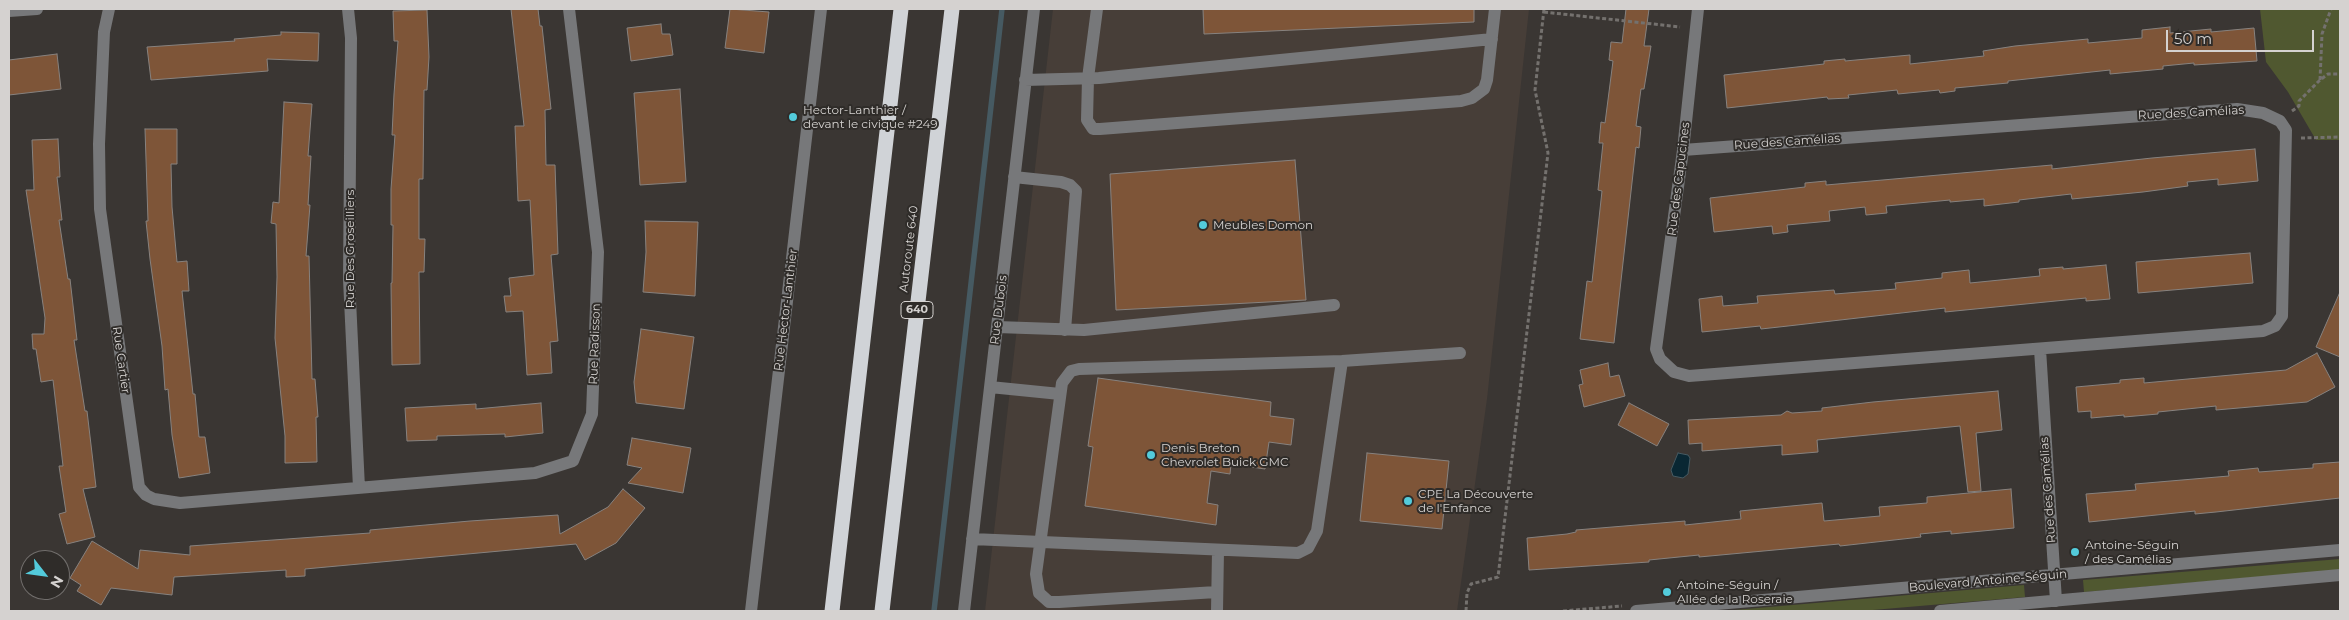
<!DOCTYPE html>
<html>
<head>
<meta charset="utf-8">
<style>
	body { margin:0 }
	#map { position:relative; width:2349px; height:620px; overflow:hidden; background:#3a3633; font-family:Montserrat,sans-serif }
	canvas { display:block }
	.frame { position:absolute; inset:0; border:10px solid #d5d2d0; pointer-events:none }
	.north { position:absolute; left:20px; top:550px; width:50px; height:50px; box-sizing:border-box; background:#2f2c29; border:1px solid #716e6c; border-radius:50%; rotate:120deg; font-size:14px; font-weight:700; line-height:20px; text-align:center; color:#d5d2d0 }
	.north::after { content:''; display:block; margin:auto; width:18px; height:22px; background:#53cbdb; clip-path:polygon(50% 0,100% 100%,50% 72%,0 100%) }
	.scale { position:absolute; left:2166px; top:30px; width:148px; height:22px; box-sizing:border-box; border:2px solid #d5d2d0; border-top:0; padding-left:6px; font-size:15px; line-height:18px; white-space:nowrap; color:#d5d2d0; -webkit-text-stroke:4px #2f2c29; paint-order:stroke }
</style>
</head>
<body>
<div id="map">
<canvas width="2349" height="620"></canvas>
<div class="frame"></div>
<div class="north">N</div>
<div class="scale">50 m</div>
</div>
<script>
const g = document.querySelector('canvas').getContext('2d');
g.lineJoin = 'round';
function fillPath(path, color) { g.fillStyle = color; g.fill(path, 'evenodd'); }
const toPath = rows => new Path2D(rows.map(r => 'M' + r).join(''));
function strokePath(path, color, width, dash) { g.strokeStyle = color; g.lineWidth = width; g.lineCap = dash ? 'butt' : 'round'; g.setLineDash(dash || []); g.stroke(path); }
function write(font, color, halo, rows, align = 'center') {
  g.font = font + ' Montserrat,sans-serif'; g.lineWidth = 4; g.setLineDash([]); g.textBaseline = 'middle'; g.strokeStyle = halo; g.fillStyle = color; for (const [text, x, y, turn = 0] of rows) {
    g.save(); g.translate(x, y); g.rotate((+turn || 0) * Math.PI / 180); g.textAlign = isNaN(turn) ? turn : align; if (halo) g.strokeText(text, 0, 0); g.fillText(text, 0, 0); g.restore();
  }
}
const built = toPath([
	[1053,9,1529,9,1487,399,1457,611,985,611]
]);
const green = toPath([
	[2260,9,2340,9,2340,140,2316,140,2288,92,2266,62],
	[2340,559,2340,570,2084,592,2083,580],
	[2024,585,2025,597,1861,611,1723,611]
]);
const water = toPath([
	[1678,453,1688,455,1690,458,1688,474,1683,478,1673,476,1671,470,1678,453]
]);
const stream = toPath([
	[934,611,1002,9]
]);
const building = toPath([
	[511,9,538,9,540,26,542,26,551,109,545,110,546,165,555,165,558,254,551,255,558,341,550,342,552,373,527,375,523,311,506,312,504,296,511,296,509,278,534,275,530,200,518,201,515,126,524,126,511,9],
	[730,9,769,12,764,53,725,48,730,9],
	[1203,9,1474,9,1474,22,1204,34,1203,9],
	[1626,9,1649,9,1644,46,1651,46,1644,89,1641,89,1636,126,1641,127,1639,148,1636,147,1614,343,1580,339,1587,281,1592,282,1602,191,1598,190,1603,143,1599,143,1601,122,1605,123,1613,61,1609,60,1611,42,1622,43,1626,9],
	[427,10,429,57,427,90,424,90,423,179,419,179,419,239,425,239,424,272,419,272,420,364,392,365,391,283,392,283,393,225,391,225,391,189,395,135,392,135,394,94,398,41,394,41,393,11,427,10],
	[661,24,662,34,670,34,673,55,631,61,627,28,661,24],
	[2170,27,2170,33,2211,29,2211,32,2254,28,2257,61,2194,65,2194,63,2163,66,2163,69,2110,74,2110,70,2008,81,2008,83,1955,88,1955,91,1940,93,1939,90,1898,94,1897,90,1848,95,1849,98,1828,99,1827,97,1727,108,1724,75,1824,64,1824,61,1845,59,1845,61,1910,55,1910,64,1984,56,1983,51,2015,46,2088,39,2088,43,2142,38,2142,30,2170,27],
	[281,32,319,33,318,61,267,59,268,71,151,80,147,47,235,41,234,39,281,35,281,32],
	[57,54,61,89,9,95,9,60,57,54],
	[680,89,686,182,640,185,634,93,680,89],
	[284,102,312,104,308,156,311,156,308,205,310,205,306,256,309,256,312,379,315,379,318,417,316,417,317,462,285,463,285,436,275,338,277,277,276,224,271,223,273,202,279,203,284,102],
	[145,129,177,129,177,164,171,164,172,207,177,262,187,261,189,291,182,291,193,394,195,394,199,437,205,437,210,473,179,478,172,435,168,389,165,390,162,346,150,259,146,221,148,221,145,129],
	[58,139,60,177,57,177,62,220,59,220,68,279,70,279,77,340,74,340,85,411,87,411,96,487,83,489,95,537,67,544,59,514,66,512,59,466,63,466,53,380,41,382,36,349,33,349,32,334,44,334,45,318,26,190,34,190,32,140,58,139],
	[2255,149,2258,181,2218,185,2218,179,2187,182,2188,186,2143,192,2072,199,2071,194,2019,200,2019,202,1984,206,1984,199,1950,202,1950,200,1886,206,1887,213,1866,215,1865,207,1829,211,1830,221,1787,225,1788,232,1773,234,1772,226,1714,232,1710,198,1805,187,1805,183,1826,181,1826,185,2052,165,2052,169,2152,158,2255,149],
	[1295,160,1306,300,1116,310,1110,174,1295,160],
	[645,221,698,222,695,296,643,292,646,252,645,221],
	[2250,253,2253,283,2138,293,2136,262,2250,253],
	[2106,265,2110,299,2086,301,2086,298,1945,312,1945,308,1788,326,1761,329,1760,326,1702,332,1699,299,1722,296,1723,306,1758,303,1757,296,1834,290,1835,294,1896,289,1895,283,1942,278,1942,273,1969,270,1970,283,2040,276,2039,269,2063,267,2063,269,2106,265],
	[2340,292,2340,357,2316,347,2340,292],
	[641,329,694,337,684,409,636,403,634,382,641,329],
	[2317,353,2335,387,2307,402,2216,410,2216,406,2158,412,2158,414,2124,417,2124,415,2091,418,2091,411,2078,412,2076,387,2120,383,2120,380,2144,378,2144,383,2286,370,2317,353],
	[1608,363,1610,377,1619,375,1625,396,1584,407,1579,385,1583,384,1580,370,1608,363],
	[1098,378,1271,402,1270,416,1294,419,1291,445,1269,442,1265,469,1231,464,1230,474,1211,471,1207,503,1218,505,1216,525,1085,506,1093,447,1088,446,1098,378],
	[1998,391,2002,430,1976,433,1981,491,1968,492,1960,426,1817,440,1818,452,1782,455,1782,445,1702,451,1702,443,1689,444,1688,420,1781,415,1787,411,1792,413,1822,411,1822,408,1873,402,1998,391],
	[541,403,543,433,505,437,505,434,437,436,437,440,407,441,405,408,476,404,476,409,541,403],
	[1629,403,1669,424,1657,446,1618,425,1629,403],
	[632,438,691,448,683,493,628,483,642,468,627,465,632,438],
	[1367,453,1449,461,1442,529,1360,521,1367,453],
	[2340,462,2340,498,2216,512,2195,514,2195,511,2089,522,2086,494,2136,490,2135,484,2229,476,2228,471,2258,468,2259,472,2313,468,2313,464,2340,462],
	[623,489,645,508,616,543,585,560,576,544,305,569,305,576,286,577,286,570,174,577,172,595,111,588,101,605,77,591,81,585,70,578,92,541,138,569,140,550,190,555,190,546,370,533,370,530,470,521,558,515,560,534,608,507,623,489],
	[2011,489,2014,528,1951,534,1951,531,1920,534,1921,537,1840,546,1839,544,1699,557,1699,555,1649,560,1649,562,1529,570,1527,538,1567,534,1576,532,1576,530,1685,521,1685,525,1741,519,1740,511,1822,503,1824,521,1880,516,1879,507,1927,503,1927,497,2011,489]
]);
const path = toPath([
	[1544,12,1680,27],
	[2320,80,2322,34,2331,9],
	[2292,111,2299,106,2299,101,2320,80,2328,74,2340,74],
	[2301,138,2340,137],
	[1466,611,1467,593,1471,584,1498,577,1548,153,1535,90,1544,9],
	[1563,611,1622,606]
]);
const minor = toPath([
	[109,9,104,32,99,144,100,209,139,487,146,495,154,499,180,503,535,473,573,461,592,414,598,252,569,9],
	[348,9,351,38,349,279,359,488],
	[1097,9,1088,78,1087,120,1093,129,1100,129,1461,101,1472,98,1484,89,1487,80,1495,9],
	[9,11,37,9],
	[1025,80,1099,78,1492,39],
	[1683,150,2237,109,2263,113,2280,121,2286,130,2282,316,2275,326,2263,331,1689,376,1674,372,1660,359,1656,349,1683,150,1698,9],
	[1014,177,1061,182,1070,185,1076,191,1065,330],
	[997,327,1084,330,1334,305],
	[2040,349,2056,601],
	[990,387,1060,394],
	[972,539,1298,553,1308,548,1317,531,1342,361],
	[1216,592,1059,602,1049,602,1039,593,1036,574,1062,383,1071,371,1079,369,1342,361,1460,353],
	[751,611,821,9],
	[964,611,1034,9],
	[1217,611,1218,551],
	[1636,611,2340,550],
	[1940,611,2340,575]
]);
const highway = toPath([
	[832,611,901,9],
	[882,611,952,9]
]);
const markers = [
	[793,117,5,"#53cbdb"],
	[1203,225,5,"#53cbdb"],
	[1151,455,5,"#53cbdb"],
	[1408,501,5,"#53cbdb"],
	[2075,552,5,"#53cbdb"],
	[1667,592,5,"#53cbdb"]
];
const shields = [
	[917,310,32]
];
const shieldNames = [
	["640",917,310]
];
const poiNames = [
	["Hector-Lanthier /",803,110],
	["devant le civique #249",803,124],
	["Meubles Domon",1213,225],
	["Denis Breton",1161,448],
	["Chevrolet Buick GMC",1161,462],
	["CPE La Découverte",1418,494],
	["de l'Enfance",1418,508],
	["Antoine-Séguin",2085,545],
	["/ des Camélias",2085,559],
	["Antoine-Séguin /",1677,585],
	["Allée de la Roseraie",1677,599]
];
const streetNames = [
	["Rue des Camélias",2191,113,-3],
	["Rue des Camélias",1787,142,-4],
	["Rue des Capucines",1679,179,-83],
	["Rue Des Groseilliers",350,249,-90],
	["Autoroute 640",909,249,-83],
	["Rue Hector-Lanthier",786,310,-83],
	["Rue Dubois",999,310,-83],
	["Rue Radisson",595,344,-88],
	["Rue Cartier",121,360,82],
	["Rue des Camélias",2048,490,-94],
	["Boulevard Antoine-Séguin",1988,581,-5]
];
fillPath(built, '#473e38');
fillPath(green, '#505830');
fillPath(water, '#092733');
strokePath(water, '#465a62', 1);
strokePath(stream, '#465a62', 5.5);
fillPath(building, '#7e5538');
strokePath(building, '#87827f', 1);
strokePath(path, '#74716e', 3, [4, 2.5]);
strokePath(minor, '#77787a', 12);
strokePath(highway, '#d0d3d7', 15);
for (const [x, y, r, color] of markers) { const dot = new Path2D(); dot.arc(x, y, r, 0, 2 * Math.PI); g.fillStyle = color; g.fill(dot); strokePath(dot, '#2f2c29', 2); }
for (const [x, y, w] of shields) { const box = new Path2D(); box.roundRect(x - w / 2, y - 8.5, w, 17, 4); g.fillStyle = '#2f2c29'; g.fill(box); strokePath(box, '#d5d2d0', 1); }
write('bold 11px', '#d5d2d0', null, shieldNames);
write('12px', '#d5d2d0', '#2f2c29', poiNames, 'left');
write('12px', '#d5d2d0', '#2f2c29', streetNames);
</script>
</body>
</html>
